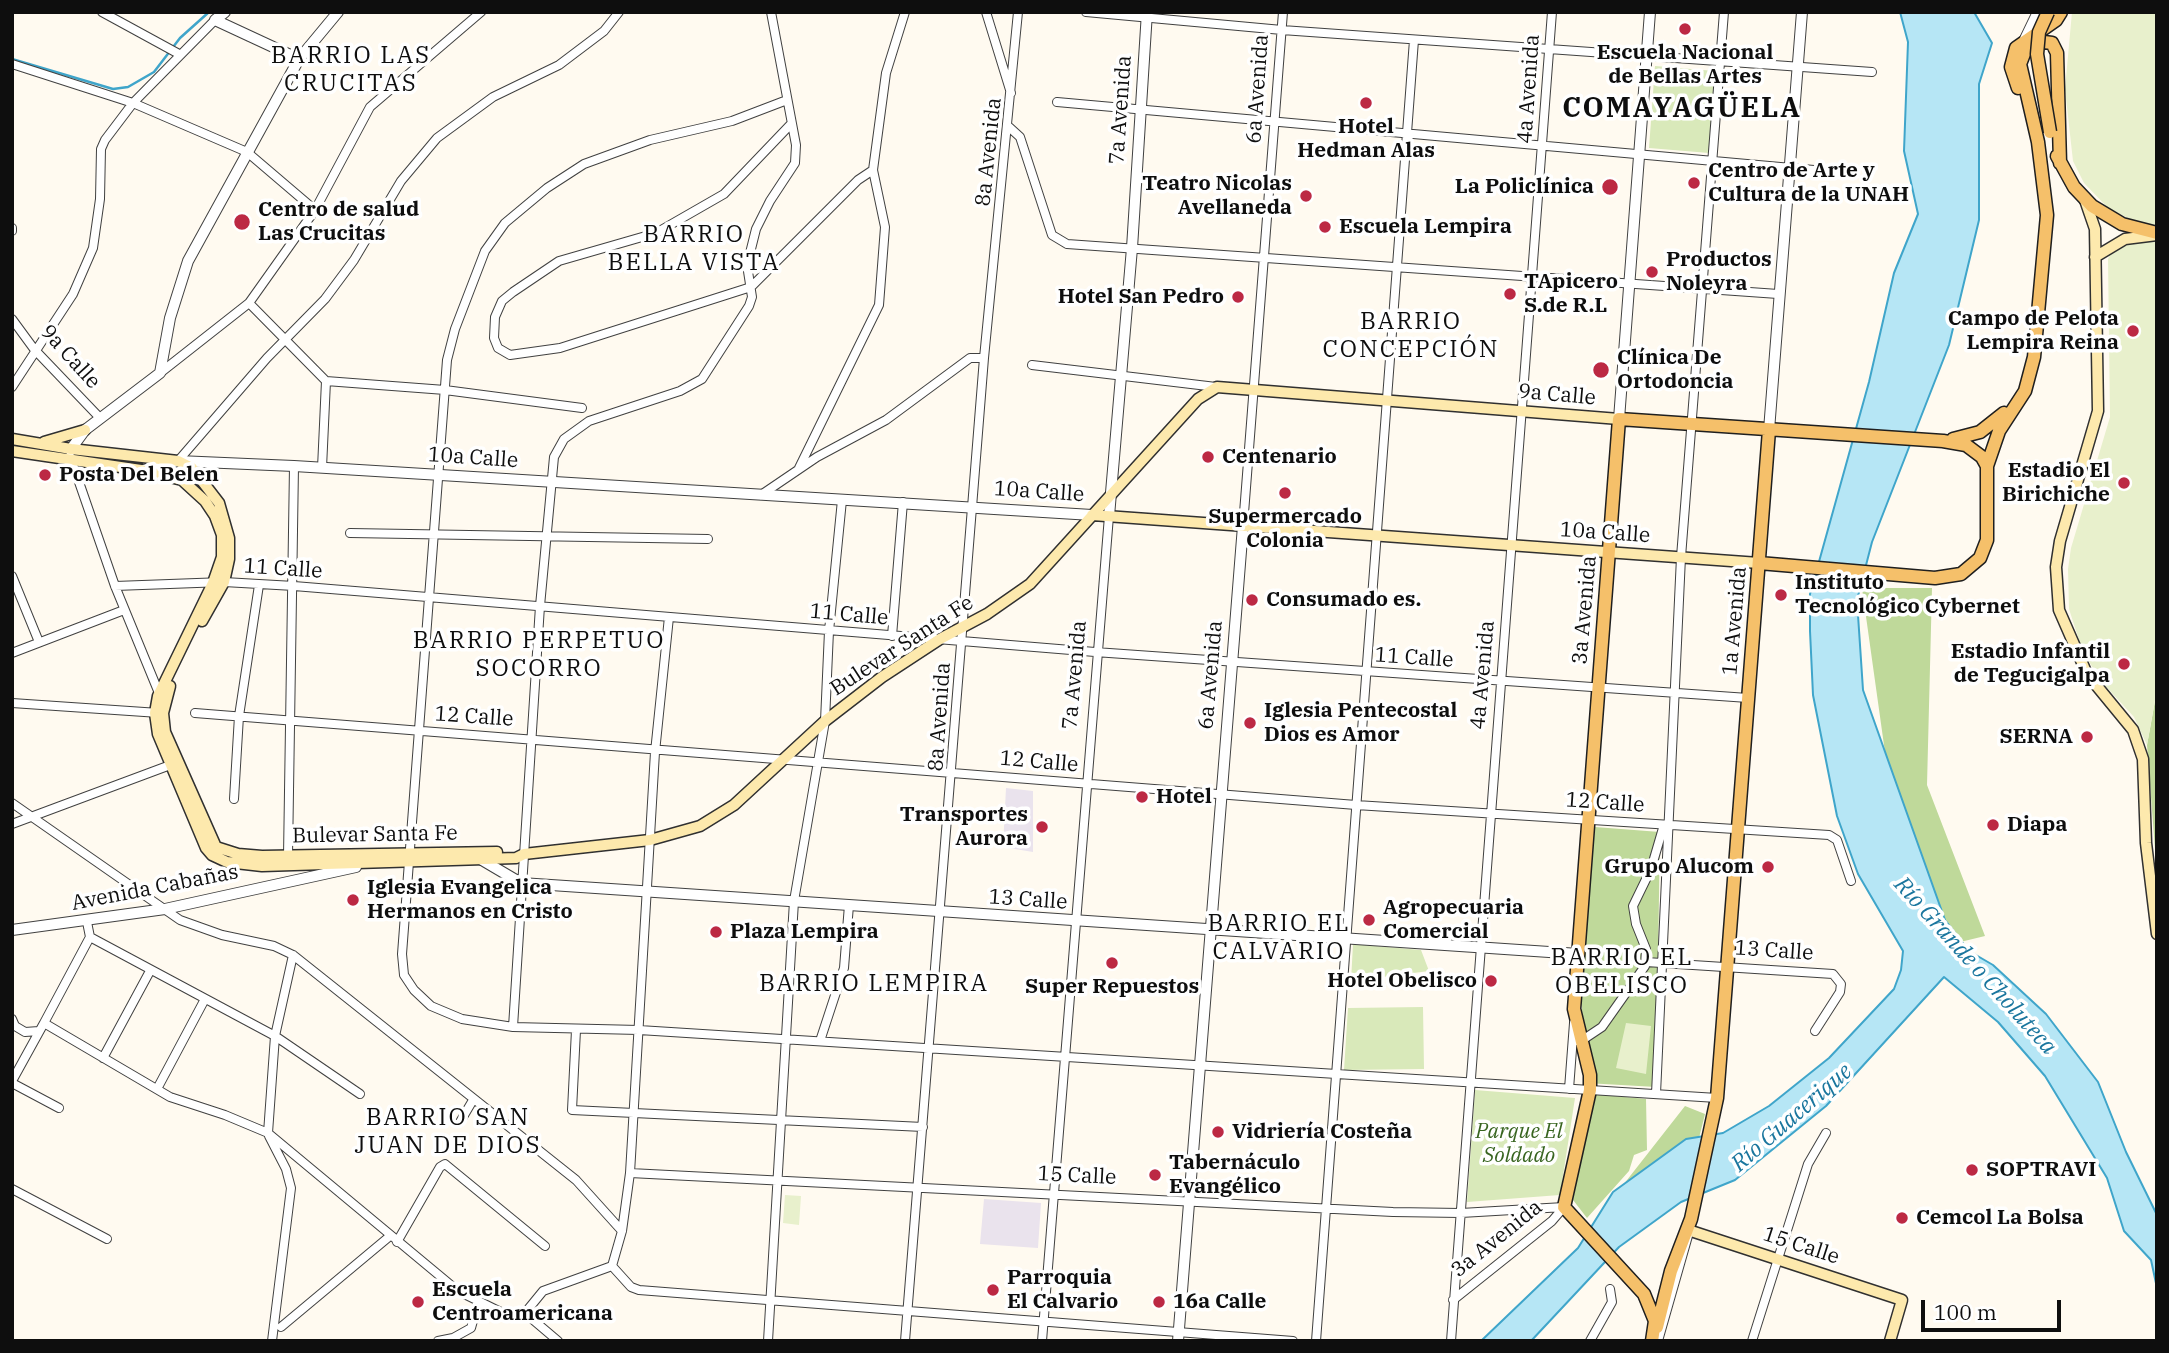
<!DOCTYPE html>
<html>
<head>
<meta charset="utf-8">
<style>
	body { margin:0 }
	#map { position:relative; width:2169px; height:1353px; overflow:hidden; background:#fffaf0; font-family:"IBM Plex Serif",serif }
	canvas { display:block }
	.frame { position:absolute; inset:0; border:14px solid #0e0e0e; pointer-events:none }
	.scale { position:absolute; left:1921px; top:1300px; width:140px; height:32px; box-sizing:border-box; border:4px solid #0e0e0e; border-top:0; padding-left:9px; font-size:21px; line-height:24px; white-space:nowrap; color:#0e0e0e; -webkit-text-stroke:5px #fff; paint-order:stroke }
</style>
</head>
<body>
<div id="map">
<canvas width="2169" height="1353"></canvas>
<div class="frame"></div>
<div class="scale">100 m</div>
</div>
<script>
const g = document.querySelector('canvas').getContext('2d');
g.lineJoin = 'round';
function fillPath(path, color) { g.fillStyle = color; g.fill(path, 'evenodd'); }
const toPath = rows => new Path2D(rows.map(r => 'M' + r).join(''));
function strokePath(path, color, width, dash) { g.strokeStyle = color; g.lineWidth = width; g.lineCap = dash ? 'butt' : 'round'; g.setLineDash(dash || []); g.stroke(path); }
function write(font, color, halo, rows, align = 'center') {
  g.font = font + ' "IBM Plex Serif",serif'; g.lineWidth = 7; g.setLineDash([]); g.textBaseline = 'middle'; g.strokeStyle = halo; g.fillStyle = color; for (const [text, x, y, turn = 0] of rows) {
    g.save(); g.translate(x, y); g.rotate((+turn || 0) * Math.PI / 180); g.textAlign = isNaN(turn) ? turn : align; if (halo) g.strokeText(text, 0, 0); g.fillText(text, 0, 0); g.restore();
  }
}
const industrial = toPath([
	[1006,788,1033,791,1033,852,1003,847],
	[984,1199,1041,1203,1038,1248,980,1244]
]);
const green = toPath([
	[1655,66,1715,71,1709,153,1649,148],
	[1353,944,1421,950,1429,971,1351,981],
	[1423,1007,1424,1069,1344,1070,1348,1008],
	[1475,1090,1575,1098,1560,1195,1467,1202]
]);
const forest = toPath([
	[1862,588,1932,588,1927,785,1985,936,1952,944,1890,788],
	[2157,690,2157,875,2147,745],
	[1595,827,1660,832,1656,1087,1586,1083,1579,954],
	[1593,1094,1646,1099,1647,1150,1634,1155,1629,1171,1587,1218,1573,1200],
	[1685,1106,1705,1114,1695,1154,1613,1217,1598,1217]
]);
const pitch = toPath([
	[2072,12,2157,12,2157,226,2136,222,2108,208,2084,183,2073,161,2065,89],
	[2157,239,2157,689,2147,745,2134,717,2099,679,2082,649,2069,609,2068,569,2071,548,2110,417,2108,259,2113,248,2122,243],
	[1626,1023,1651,1026,1646,1074,1616,1068],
	[785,1195,801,1196,799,1225,783,1223]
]);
const water = toPath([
	[1900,12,1974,12,1992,43,1979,84,1979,220,1949,345,1872,542,1857,600,1863,690,1945,920,1969,951,1993,965,2046,1014,2098,1082,2126,1152,2157,1215,2157,1288,2151,1260,2124,1231,2107,1178,2045,1076,1998,1022,1944,977,1826,1106,1735,1180,1681,1202,1619,1247,1531,1341,1481,1341,1578,1248,1613,1192,1686,1139,1723,1133,1769,1106,1829,1058,1894,989,1901,970,1903,951,1858,874,1837,816,1813,695,1810,631,1810,594,1869,382,1894,273,1918,214,1904,151,1908,42,1900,12]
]);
const stream = toPath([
	[12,59,113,89,128,87,154,72,180,38,209,12]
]);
const minor = toPath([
	[102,12,179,54],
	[986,12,1011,93],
	[1086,12,1282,30,1872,72],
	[12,64,133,103,247,152,315,210],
	[787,100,732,121,650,140,584,164,547,188,505,223,485,251,455,329,447,360,402,954,404,975,414,990,431,1006,462,1019,513,1027,639,1030,1717,1098],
	[1057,102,1825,171],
	[1009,127,1020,137,1052,235,1067,244,1778,294],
	[12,228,12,231],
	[751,287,560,348,510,355,498,348,494,338,495,317,502,301,513,292,559,261,656,233,724,194,791,124],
	[751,287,858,180,873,170],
	[249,303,326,381,445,390,582,408],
	[12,319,34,349,100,418],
	[1032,365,1216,387],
	[160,373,249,303,315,210,370,107,481,12],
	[12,387,73,294,93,248,100,199,101,149,105,140,133,103,215,20],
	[70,456,115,586,161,698],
	[178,461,267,358,325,299,354,260,401,181,437,138,493,97,559,65,604,31,619,12],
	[322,468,326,381],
	[799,468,879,305,885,227,873,170,886,73,905,12],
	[761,495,817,457,886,420,970,358,984,358],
	[1243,526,1283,12],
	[350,533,708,539],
	[12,576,39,642],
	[115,586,224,582,294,586,1095,652,1748,698],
	[892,636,903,502],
	[12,653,124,610],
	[12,703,159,713],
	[195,713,1356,805,1829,835,1837,840,1851,881],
	[234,799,239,716,259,585],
	[12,803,180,920,222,935,274,946,293,955,576,1180,622,1231],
	[12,824,173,764],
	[288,856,294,466],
	[87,922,90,937,275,1036,360,1094],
	[1646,962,1833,974,1841,984,1840,992,1815,1031],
	[12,1019,15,1026,25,1032,39,1031],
	[44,1023,90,937],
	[513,1027,540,606,554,457,564,439,589,421,680,391,702,379,749,306,752,297,747,265,756,229,770,201,795,163,796,145,771,12],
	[576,1030,572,1110,923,1127],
	[820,1041,844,968,849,905],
	[1573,1041,1581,1041,1602,1027,1645,966,1646,949,1636,924,1633,906,1651,869,1663,828],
	[103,1058,150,971],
	[12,1081,44,1023,170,1097,225,1115,268,1133,458,1291,507,1315,525,1313,558,1341],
	[12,1083,59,1108],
	[157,1089,205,999],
	[1569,1089,1574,1023],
	[1656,1094,1681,557,1724,12],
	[460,1122,473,1100],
	[268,1133,275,1036,293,955],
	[269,1136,286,1169,291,1188,272,1341],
	[630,1173,1393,1212,1461,1213,1564,1207],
	[12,1189,107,1239],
	[397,1242,440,1167,445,1164,545,1246],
	[612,1266,631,1287,639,1290,1293,1341],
	[612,1266,622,1231,630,1173,655,752,669,617],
	[1453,1300,1552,1221,1564,1207],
	[525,1313,543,1291,612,1266],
	[281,1327,390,1236],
	[438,1341,453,1338,471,1328,478,1303],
	[768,1341,794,901,825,721,829,631,842,500],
	[905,1341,984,358,1018,12],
	[1042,1341,1109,516],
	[1316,1341,1414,40],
	[1451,1341,1552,12],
	[1590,1341,1612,1302,1610,1289],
	[1658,1341,1688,1236],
	[1752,1341,1808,1164,1826,1133]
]);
const tertiary = toPath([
	[225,12,215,20,299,59],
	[2025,39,2038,12],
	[1619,419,1650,12],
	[1769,430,1802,12],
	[71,449,85,430,160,373,170,318,188,261,299,59,338,12],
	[143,470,178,461,294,466,1092,515],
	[1109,516,1132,248,1147,12],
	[482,860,521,883,1579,954],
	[12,930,165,909,356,867],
	[1178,1341,1243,526]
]);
const secondary = toPath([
	[2085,200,2095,229,2098,411,2060,541,2056,567,2059,610,2087,674,2133,730,2143,759,2146,843,2157,934],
	[2095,257,2125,239,2157,235],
	[12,439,71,449,178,461,192,468,219,503,229,538,229,559,224,582,202,621],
	[44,442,85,430],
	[12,451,141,470,182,480,205,501,215,516,222,535,222,557,213,583,158,696,155,713,158,734,206,848,212,855,227,862,262,866,516,858,524,854,650,840,700,826,734,805,825,721,882,677,940,639,987,614,1030,584,1198,399,1217,387,1619,419],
	[1092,515,1759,563],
	[170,686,163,713,165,732,216,847,238,854,262,856,497,852],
	[1688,1230,1902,1300,1890,1341]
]);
const primary = toPath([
	[2018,88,2011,67,2016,48,2056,20,2061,12],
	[2057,156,2074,187,2092,206,2122,224,2157,233],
	[1953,439,1980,432,2004,413],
	[1987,466,1999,431,2025,391,2034,357,2047,215,2038,142,2020,64,2025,51,2044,42,2052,43,2057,53,2060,163],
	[1657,1327,1671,1271,1691,1219,1717,1098,1769,430],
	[1652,1341,1655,1321,1644,1294,1564,1207,1590,1090,1590,1075,1574,1009,1619,419,1943,441,1966,445,1982,457,1987,466,1987,540,1980,558,1961,574,1935,578,1759,563]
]);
const primaryBridge = toPath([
	[2048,12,2039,32,2037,54,2050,132]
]);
const markers = [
	[1685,29,7,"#bc2944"],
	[1366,103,7,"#bc2944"],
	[1694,183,7,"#bc2944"],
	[1610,187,9,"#bc2944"],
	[1306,196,7,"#bc2944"],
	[242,222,9,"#bc2944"],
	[1325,227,7,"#bc2944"],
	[1652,272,7,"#bc2944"],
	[1510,294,7,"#bc2944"],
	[1238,297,7,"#bc2944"],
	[2133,331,7,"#bc2944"],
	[1601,370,9,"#bc2944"],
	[1208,457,7,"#bc2944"],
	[45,475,7,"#bc2944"],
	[2124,483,7,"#bc2944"],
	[1285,493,7,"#bc2944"],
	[1781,595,7,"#bc2944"],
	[1252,600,7,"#bc2944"],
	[2124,664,7,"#bc2944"],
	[1250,723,7,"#bc2944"],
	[2087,737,7,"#bc2944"],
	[1142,797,7,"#bc2944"],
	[1993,825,7,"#bc2944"],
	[1042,827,7,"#bc2944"],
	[1768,867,7,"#bc2944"],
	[353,900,7,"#bc2944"],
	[1369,920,7,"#bc2944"],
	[716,932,7,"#bc2944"],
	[1112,963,7,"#bc2944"],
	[1491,981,7,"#bc2944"],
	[1218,1132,7,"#bc2944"],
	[1972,1170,7,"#bc2944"],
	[1155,1175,7,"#bc2944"],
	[1902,1218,7,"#bc2944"],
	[993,1290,7,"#bc2944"],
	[418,1302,7,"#bc2944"],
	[1159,1302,7,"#bc2944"]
];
const poiNames = [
	["Escuela Nacional",1685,53,"center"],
	["de Bellas Artes",1685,77,"center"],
	["Hotel",1366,127,"center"],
	["Hedman Alas",1366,151,"center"],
	["Centro de Arte y",1708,171],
	["Cultura de la UNAH",1708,195],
	["Teatro Nicolas",1292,184,"right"],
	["Avellaneda",1292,208,"right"],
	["La Policlínica",1594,187,"right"],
	["Centro de salud",258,210],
	["Las Crucitas",258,234],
	["Escuela Lempira",1339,227],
	["Productos",1666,260],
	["Noleyra",1666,284],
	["TApicero",1524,282],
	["S.de R.L",1524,306],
	["Hotel San Pedro",1224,297,"right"],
	["Campo de Pelota",2119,319,"right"],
	["Lempira Reina",2119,343,"right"],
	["Clínica De",1617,358],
	["Ortodoncia",1617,382],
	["Centenario",1222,457],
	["Estadio El",2110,471,"right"],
	["Birichiche",2110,495,"right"],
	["Posta Del Belen",59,475],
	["Supermercado",1285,517,"center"],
	["Colonia",1285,541,"center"],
	["Instituto",1795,583],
	["Tecnológico Cybernet",1795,607],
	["Consumado es.",1266,600],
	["Estadio Infantil",2110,652,"right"],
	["de Tegucigalpa",2110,676,"right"],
	["Iglesia Pentecostal",1264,711],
	["Dios es Amor",1264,735],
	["SERNA",2073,737,"right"],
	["Hotel",1156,797],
	["Transportes",1028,815,"right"],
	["Aurora",1028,839,"right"],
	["Diapa",2007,825],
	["Grupo Alucom",1754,867,"right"],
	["Iglesia Evangelica",367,888],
	["Hermanos en Cristo",367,912],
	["Agropecuaria",1383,908],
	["Comercial",1383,932],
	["Plaza Lempira",730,932],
	["Hotel Obelisco",1477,981,"right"],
	["Super Repuestos",1112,987,"center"],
	["Vidriería Costeña",1232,1132],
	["Tabernáculo",1169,1163],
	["Evangélico",1169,1187],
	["SOPTRAVI",1986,1170],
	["Cemcol La Bolsa",1916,1218],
	["Parroquia",1007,1278],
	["El Calvario",1007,1302],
	["Escuela",432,1290],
	["Centroamericana",432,1314],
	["16a Calle",1173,1302]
];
const streetNames = [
	["6a Avenida",1258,89,-86],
	["4a Avenida",1529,89,-86],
	["7a Avenida",1121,110,-86],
	["8a Avenida",989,152,-84],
	["9a Calle",70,357,48],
	["9a Calle",1557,395,5],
	["10a Calle",473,458,4],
	["10a Calle",1039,492,4],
	["10a Calle",1605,533,4],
	["11 Calle",283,569,4],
	["3a Avenida",1585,610,-85],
	["11 Calle",849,615,5],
	["1a Avenida",1735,621,-85],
	["Bulevar Santa Fe",902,646,-33],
	["11 Calle",1414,658,4],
	["7a Avenida",1075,675,-85],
	["6a Avenida",1211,675,-85],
	["4a Avenida",1483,675,-85],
	["12 Calle",474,717,4],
	["8a Avenida",940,717,-86],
	["12 Calle",1039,762,5],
	["12 Calle",1605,803,4],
	["Bulevar Santa Fe",375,835,-1],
	["Avenida Cabañas",155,888,-11],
	["13 Calle",1028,900,4],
	["13 Calle",1774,951,4],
	["15 Calle",1077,1176,3],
	["3a Avenida",1497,1239,-39],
	["15 Calle",1801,1246,18]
];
const parkNames = [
	["Parque El",1519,1132],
	["Soldado",1519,1156]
];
const waterNames = [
	["Río Grande o Choluteca",1975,966,48],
	["Río Guacerique",1792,1118,-41]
];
const quarterNames = [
	["BARRIO LAS",351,56],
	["CRUCITAS",351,84],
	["BARRIO",694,235],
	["BELLA VISTA",694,263],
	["BARRIO",1411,322],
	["CONCEPCIÓN",1411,350],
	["BARRIO PERPETUO",539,641],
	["SOCORRO",539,669],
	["BARRIO EL",1279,924],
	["CALVARIO",1279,952],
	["BARRIO EL",1622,958],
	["OBELISCO",1622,986],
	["BARRIO LEMPIRA",874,984],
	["BARRIO SAN",448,1118],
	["JUAN DE DIOS",448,1146]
];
const districtNames = [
	["COMAYAGÜELA",1682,109]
];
fillPath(industrial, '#eae3ed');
fillPath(green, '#d9e9ba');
fillPath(forest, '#bfd99a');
fillPath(pitch, '#e8f0cc');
fillPath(water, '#b6e6f5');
strokePath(water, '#3fa5ca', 2);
strokePath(stream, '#3fa5ca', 2.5);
strokePath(minor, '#414141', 10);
strokePath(tertiary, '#414141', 12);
strokePath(secondary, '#303030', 13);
strokePath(primary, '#1f1f1f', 15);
strokePath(minor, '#fff', 8);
strokePath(tertiary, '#fff', 10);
strokePath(secondary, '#fde9ad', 10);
strokePath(primary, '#f5c06a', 12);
strokePath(primaryBridge, '#1f1f1f', 15, []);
strokePath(primaryBridge, '#f5c06a', 12);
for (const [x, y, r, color] of markers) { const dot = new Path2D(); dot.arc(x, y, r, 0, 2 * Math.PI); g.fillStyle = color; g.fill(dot); strokePath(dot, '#fff', 2.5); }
write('bold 21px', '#0e0e0e', '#fff', poiNames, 'left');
write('21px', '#0e0e0e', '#fff', streetNames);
write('italic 21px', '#386520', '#fff', parkNames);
write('italic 23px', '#1a769e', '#fff', waterNames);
g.letterSpacing = '2px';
write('24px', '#0e0e0e', '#fff', quarterNames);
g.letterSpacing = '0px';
g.letterSpacing = '2px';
write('bold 28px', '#0e0e0e', '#fff', districtNames);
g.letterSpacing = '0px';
</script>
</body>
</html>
